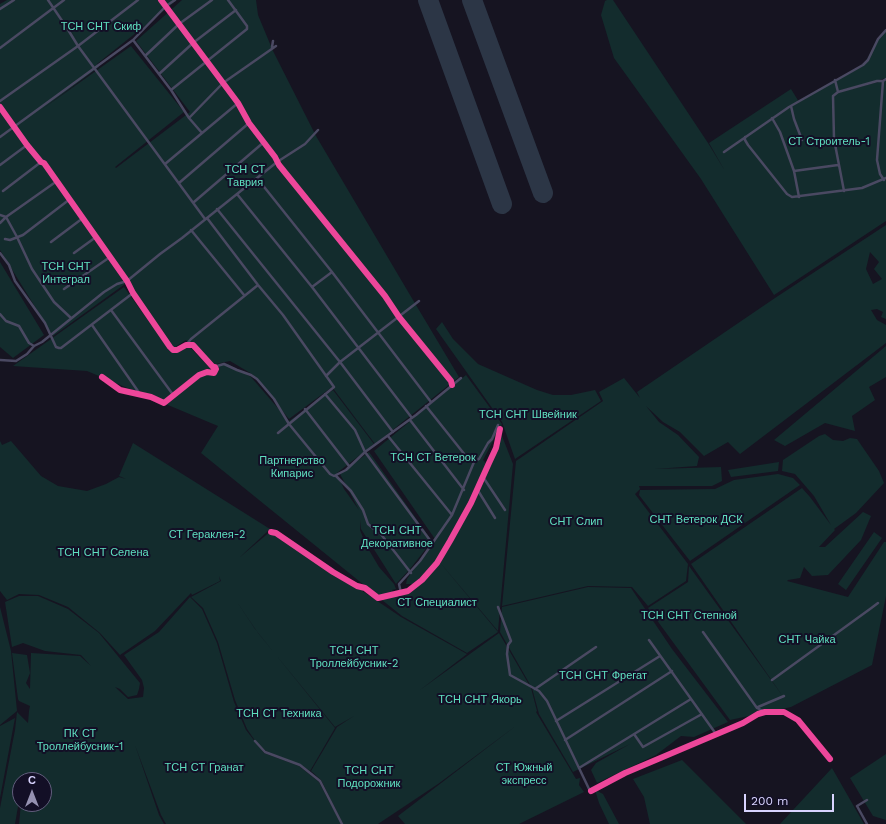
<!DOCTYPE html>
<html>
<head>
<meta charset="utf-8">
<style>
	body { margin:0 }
	#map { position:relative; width:886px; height:824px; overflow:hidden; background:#161421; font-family:"Work Sans",sans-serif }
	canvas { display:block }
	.north { position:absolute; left:12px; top:772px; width:40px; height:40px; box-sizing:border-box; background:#130f26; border:1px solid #625e7d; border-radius:50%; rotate:0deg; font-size:11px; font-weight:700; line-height:16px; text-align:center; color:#d9d4ff }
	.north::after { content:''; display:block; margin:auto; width:14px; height:18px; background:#9591b1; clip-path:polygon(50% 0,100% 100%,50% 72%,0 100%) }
	.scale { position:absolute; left:744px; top:794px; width:90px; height:18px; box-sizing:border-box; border:2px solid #d9d4ff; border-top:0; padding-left:5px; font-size:12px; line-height:14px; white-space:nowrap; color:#d9d4ff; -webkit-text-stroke:3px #130f26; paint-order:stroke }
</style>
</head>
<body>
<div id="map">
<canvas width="886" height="824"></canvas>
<div class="north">С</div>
<div class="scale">200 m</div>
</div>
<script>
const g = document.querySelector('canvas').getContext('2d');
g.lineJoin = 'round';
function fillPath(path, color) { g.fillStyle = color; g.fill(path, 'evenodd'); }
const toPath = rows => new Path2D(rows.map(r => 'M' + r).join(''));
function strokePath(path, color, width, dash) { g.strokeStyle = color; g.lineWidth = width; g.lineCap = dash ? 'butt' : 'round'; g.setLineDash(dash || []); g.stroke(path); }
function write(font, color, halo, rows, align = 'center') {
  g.font = font + ' "Work Sans",sans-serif'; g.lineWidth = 4; g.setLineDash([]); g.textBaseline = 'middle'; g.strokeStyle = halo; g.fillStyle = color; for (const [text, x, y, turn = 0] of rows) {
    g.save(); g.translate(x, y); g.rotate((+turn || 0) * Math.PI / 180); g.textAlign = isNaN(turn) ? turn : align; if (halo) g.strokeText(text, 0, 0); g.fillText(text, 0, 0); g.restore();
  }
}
const green = toPath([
	[7,0,47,0,77,39,48,0,177,0,97,64,99,67,41,110,131,46,184,112,115,167,116,168,190,112,136,41,182,0,256,0,258,15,273,51,316,136,413,300,459,377,375,444,332,387,289,419,252,374,230,361,211,365,186,340,172,349,58,184,125,284,53,336,0,250,0,4],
	[607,0,613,0,708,143,725,171,709,143,791,89,799,102,835,81,837,93,886,80,886,221,774,295,701,179,614,58,601,15,605,1],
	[886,31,886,78,838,91,836,81,863,66,878,39],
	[886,225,886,319,881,317,883,312,877,309,871,310,877,320,886,325,886,343,740,454,728,442,704,456,680,432,663,422,646,406,659,422,678,435,699,457,697,466,655,469,721,467,722,481,712,486,639,486,640,489,635,494,688,564,686,581,648,606,632,587,588,586,502,606,516,461,603,401,599,392,624,378,640,398,637,392,775,298],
	[870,252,879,262,874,269,882,279,873,284,866,269],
	[0,262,44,335,13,358,0,347],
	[124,287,171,352,186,343,208,366,228,364,251,377,289,421,333,390,374,444,337,473,344,489,359,510,340,474,369,452,432,541,410,569,396,584,361,529,361,520,360,530,366,545,379,567,394,584,396,589,392,590,393,592,380,598,201,453,218,426,87,371,13,366],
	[442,322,453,339,478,364,537,390,553,395,571,395,595,390,601,401,515,459,502,422,436,329],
	[886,346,886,377,869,387,875,400,852,416,855,431,825,423,785,446,774,440],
	[466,375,502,424,483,460,486,463,500,431,513,464,498,631,437,559,498,632,467,653,402,616,382,600,410,592,434,566,435,563,415,584,406,584,407,579,435,539,374,451],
	[825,434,833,440,843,441,850,438,857,439,879,471,884,483,856,513,834,529,835,530,819,547,825,547,863,512,871,516,861,540,828,575,812,576,804,567,800,578,788,580,787,581,848,597,884,542,886,542,886,596,872,665,791,707,730,720,648,608,688,582,689,566,784,698,691,564,802,488,810,497,831,525,814,496,795,474,782,471,783,460,819,436],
	[0,441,2,445,11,441,41,476,58,486,87,491,106,484,119,477,126,479,119,476,133,443,270,529,239,558,272,530,401,617,467,654,420,690,499,633,531,688,537,711,536,712,576,779,580,778,579,785,584,792,519,824,405,824,398,816,517,725,438,784,378,824,343,824,321,780,311,771,337,727,354,716,335,727,258,633,237,602,255,629,335,728,310,771,301,765,266,751,256,742,247,729,235,700,218,642,203,608,191,597,221,581,219,576,220,581,192,595,191,593,155,631,120,655,100,633,68,607,39,595,19,594,7,600,0,591],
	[779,462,778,471,731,477,728,470],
	[778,474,793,478,800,485,690,561,639,495,640,490,715,489,734,480],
	[874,532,882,538,846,590,838,584],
	[588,587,631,588,672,649,728,722,694,737,681,736,656,755,597,783,591,770,596,763,630,744,573,772,539,714,532,688,500,632,502,607],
	[19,596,38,596,68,609,99,633,140,683,139,689,137,695,128,697,120,689,115,687,128,699,143,697,144,688,142,680,124,655,159,632,190,597,202,609,217,643,234,702,246,730,264,753,299,766,319,782,341,824,166,824,161,815,135,745,159,815,164,824,19,824,21,804,44,804,44,780,20,780,20,795,15,824,0,824,0,808,15,730,17,712,28,723,29,711,30,706,19,701,18,699,12,653,27,655,30,673,26,683,30,689,31,653,80,656,91,666,81,655,45,651,23,643,12,647,5,602],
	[0,607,11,651,17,711,0,725],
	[15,718,0,798,0,726],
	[886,754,886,820,873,816,850,778],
	[682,760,746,824,650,824,644,797,633,779],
	[832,768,864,824,780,824],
	[595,790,603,794,619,824,609,824,599,803]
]);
const runway = toPath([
	[428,0,502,204],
	[472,0,543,193]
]);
const street = toPath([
	[48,0,67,28,78,46,205,219],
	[161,0,238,103,249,123,275,157,279,165,385,296,399,317,451,381,452,385],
	[0,9,14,0],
	[133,40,171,90,189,118,202,133],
	[272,47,273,41],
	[0,48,64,0],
	[145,56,179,24,212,0],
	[159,74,193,43,236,10],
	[835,80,838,92],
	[883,81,877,160,880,174,884,180],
	[171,90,247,29,247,26,228,0],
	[0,101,78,46,138,0],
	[791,106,794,119,802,140],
	[0,107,27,145,41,162,44,163,127,281,133,293,170,347,173,350,177,350,186,345,193,345,213,367,215,367,216,369,214,373,207,372,199,375,164,403,151,397,120,390,102,377],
	[189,118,223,83,276,46],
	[772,118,780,132,794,171,799,197],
	[0,137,133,40,166,6,175,0],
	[745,137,745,140,748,145,787,194,792,197,862,188,886,178],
	[724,152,789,107,863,65,868,60,878,39,886,30],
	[165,164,238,103],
	[0,165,27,145],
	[794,171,838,165],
	[257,178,332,272,431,402],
	[179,183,249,123],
	[3,191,41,162],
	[844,191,834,139,833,96,838,92,877,81,883,81,886,79],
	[237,194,312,287,412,418],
	[194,202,264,142],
	[217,209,340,362,393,432],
	[0,215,6,217,17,237,32,269,54,302,71,318],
	[207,218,258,285,283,315,334,387,278,433],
	[0,223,6,217,57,181],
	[191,230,244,295],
	[5,239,10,240,23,235,70,199],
	[51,242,83,218],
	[0,253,9,265,15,281,45,323,56,347,59,348,61,348,133,293],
	[74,253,96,237],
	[312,287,332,272],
	[64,289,110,257],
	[111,310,174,396],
	[0,314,6,321,19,326,29,343,34,346],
	[92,325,140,394],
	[186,345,191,339,258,285],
	[0,360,16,361,27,354,34,346,42,342,104,292,117,284,127,281,160,254,182,238,277,162,305,144,318,130],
	[213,367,224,364,237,370,251,375,257,379,274,399,289,424,330,474,334,476,346,470,365,452,416,415,461,378],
	[326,376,340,362,419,301],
	[325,394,355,430,365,452,432,543],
	[426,406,469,460,474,462],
	[305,409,349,466],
	[410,420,464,490],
	[388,436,452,515],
	[336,476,351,491,363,510,368,524,374,529,380,533,411,573],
	[483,477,505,510],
	[477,489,495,518],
	[271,532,276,533,333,572,357,586,365,588,378,598,408,591,422,580,437,563,450,541,471,503,489,463,496,448,500,429],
	[401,593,399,584,420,561,452,515,474,462,479,459,488,443,492,439,498,425],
	[498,607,511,641,508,645,507,654,510,675,539,691,547,701,590,791],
	[703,632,757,708,765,712],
	[649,640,716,734],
	[772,680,870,609,878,603],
	[535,689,596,647],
	[758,707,784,696],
	[556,721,660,656],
	[634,734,643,747,702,714],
	[565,740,672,671],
	[255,741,265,752,300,765,320,781,342,824],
	[579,768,691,699],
	[591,791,625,773,743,723,758,714,765,712,784,712,798,720,830,759],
	[867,800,857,806,867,824]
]);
const cycleway = toPath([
	[161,0,238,103,249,123,275,157,279,165,385,296,399,317,451,381,452,385],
	[0,107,27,145,41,162,44,163,127,281,133,293,170,347,173,350,177,350,186,345,193,345,213,367,215,367,216,369,214,373,207,372,199,375,164,403,151,397,120,390,102,377],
	[271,532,276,533,333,572,357,586,365,588,378,598,408,591,422,580,437,563,450,541,471,503,489,463,496,448,500,429],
	[591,791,625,773,743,723,758,714,765,712,784,712,798,720,830,759]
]);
const parkNames = [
	["ТСН СНТ Скиф",101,27],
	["СТ Строитель-1",829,142],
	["ТСН СТ",245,170],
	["Таврия",245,183],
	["ТСН СНТ",66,267],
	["Интеграл",66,280],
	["ТСН СНТ Швейник",528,415],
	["ТСН СТ Ветерок",433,458],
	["Партнерство",292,461],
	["Кипарис",292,474],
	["СНТ Ветерок ДСК",696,520],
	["СНТ Слип",576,522],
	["ТСН СНТ",397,531],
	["Декоративное",397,544],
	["СТ Гераклея-2",207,535],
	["ТСН СНТ Селена",103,553],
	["СТ Специалист",437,603],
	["ТСН СНТ Степной",689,616],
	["СНТ Чайка",807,640],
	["ТСН СНТ",354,651],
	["Троллейбусник-2",354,664],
	["ТСН СНТ Фрегат",603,676],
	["ТСН СНТ Якорь",480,700],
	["ТСН СТ Техника",279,714],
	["ПК СТ",80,734],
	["Троллейбусник-1",80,747],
	["ТСН СТ Гранат",204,768],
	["СТ Южный",524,768],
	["экспресс",524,781],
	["ТСН СНТ",369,771],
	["Подорожник",369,784]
];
fillPath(green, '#132c2d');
strokePath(runway, '#2c3646', 20);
strokePath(street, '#4a4962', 2.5);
strokePath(cycleway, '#ed469a', 6);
write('11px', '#5fe0c0', '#130f26', parkNames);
</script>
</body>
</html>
